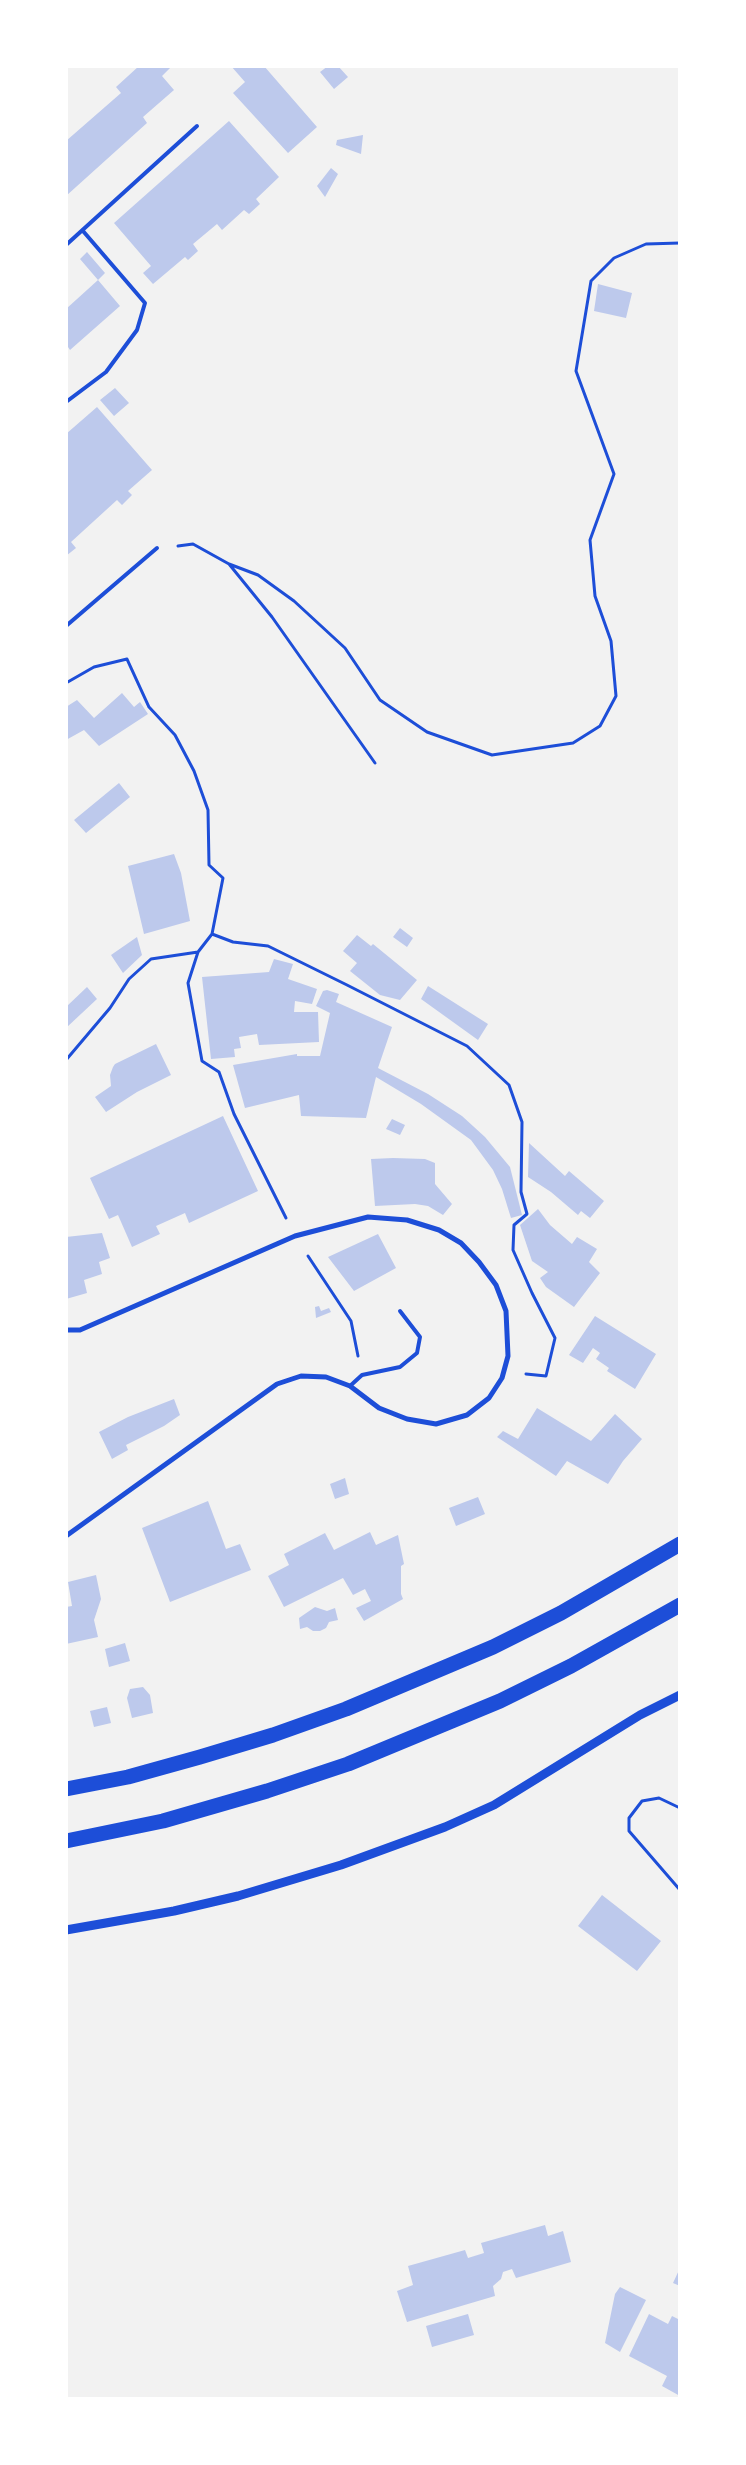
<!DOCTYPE html>
<html>
<head>
<meta charset="utf-8">
<style>
	body { margin:0 }
	#map { position:relative; width:746px; height:2465px; overflow:hidden; background:#f2f2f2; font-family:Lato,sans-serif }
	canvas { display:block }
	.frame { position:absolute; inset:0; border:68px solid #fff; pointer-events:none }
</style>
</head>
<body>
<div id="map">
<canvas width="746" height="2465"></canvas>
<div class="frame"></div>
</div>
<script>
const g = document.querySelector('canvas').getContext('2d');
g.lineJoin = 'round';
function fillPath(path, color) { g.fillStyle = color; g.fill(path, 'evenodd'); }
const toPath = rows => new Path2D(rows.map(r => 'M' + r).join(''));
function strokePath(path, color, width, dash) { g.strokeStyle = color; g.lineWidth = width; g.lineCap = dash ? 'butt' : 'round'; g.setLineDash(dash || []); g.stroke(path); }
const building = toPath([
	[139,66,172,66,162,76,174,90,143,117,147,123,66,196,66,141,121,93,116,87],
	[231,66,264,66,317,127,288,153,233,93,245,82],
	[328,66,338,66,348,77,334,89,320,72],
	[229,121,279,177,256,199,260,204,249,214,244,210,222,230,217,224,193,244,198,251,188,260,185,257,153,284,143,273,151,266,114,223],
	[363,135,361,154,336,145,337,140],
	[331,168,338,174,325,197,317,186],
	[87,252,105,273,98,280,80,259],
	[98,280,120,306,70,350,66,344,66,309],
	[598,284,632,293,626,318,594,311],
	[115,388,129,403,114,416,100,400],
	[97,407,152,470,128,491,132,495,122,505,117,500,71,542,76,548,66,556,66,434],
	[122,693,134,707,140,702,148,714,99,746,84,730,66,740,66,707,77,700,94,718],
	[119,783,130,797,86,833,74,820],
	[174,854,181,873,190,921,144,934,128,866],
	[400,928,413,938,407,947,393,937],
	[357,935,371,946,373,944,417,980,400,1000,380,995,350,971,357,963,343,951],
	[137,937,142,955,123,973,111,955],
	[274,959,293,964,288,979,317,989,312,1004,295,1001,294,1012,318,1012,319,1042,259,1045,257,1034,239,1037,241,1048,234,1049,235,1057,211,1059,202,977,269,972],
	[428,986,488,1024,478,1040,421,999],
	[87,987,97,999,66,1028,66,1007],
	[327,990,339,994,336,1002,392,1027,378,1068,428,1094,462,1116,485,1137,510,1167,522,1215,511,1218,502,1189,493,1170,471,1140,421,1104,376,1077,366,1118,301,1116,299,1095,245,1108,233,1065,297,1054,297,1056,320,1056,330,1013,316,1006,323,991],
	[156,1044,171,1075,137,1092,106,1112,95,1097,111,1086,110,1075,113,1067,115,1064],
	[223,1116,258,1191,189,1223,185,1213,156,1226,160,1234,132,1247,118,1215,109,1219,90,1178],
	[392,1119,405,1125,400,1135,386,1129],
	[529,1143,565,1176,569,1171,604,1201,590,1218,581,1211,578,1215,551,1192,528,1177],
	[393,1158,425,1159,435,1163,435,1184,452,1204,443,1215,428,1206,415,1204,375,1206,371,1159],
	[538,1209,550,1225,572,1244,577,1237,597,1249,589,1262,600,1273,574,1307,546,1287,540,1278,548,1272,532,1261,520,1225],
	[102,1233,110,1258,99,1262,102,1274,84,1280,87,1293,66,1299,66,1237],
	[378,1234,396,1268,354,1291,328,1257],
	[319,1306,321,1311,329,1308,331,1312,316,1318,315,1307],
	[595,1316,656,1354,635,1389,607,1371,609,1368,596,1359,600,1353,593,1348,583,1363,569,1355],
	[174,1399,180,1415,164,1426,126,1445,128,1450,112,1459,99,1432,128,1417],
	[537,1408,591,1441,615,1414,642,1439,623,1461,608,1484,567,1461,556,1476,497,1437,503,1431,518,1439],
	[345,1478,349,1494,335,1499,330,1484],
	[478,1497,485,1514,456,1526,449,1508],
	[208,1501,226,1549,240,1544,251,1570,170,1602,142,1528],
	[370,1532,376,1545,398,1535,404,1564,401,1566,401,1594,403,1599,364,1621,356,1608,371,1601,365,1589,353,1595,343,1578,284,1607,268,1576,289,1565,284,1554,325,1533,334,1550],
	[96,1575,101,1599,94,1620,98,1637,66,1644,66,1607,72,1606,68,1582],
	[315,1607,327,1611,335,1608,338,1620,329,1622,326,1628,320,1631,313,1631,307,1627,300,1629,299,1618],
	[125,1643,130,1661,109,1667,105,1649],
	[143,1687,150,1695,153,1713,132,1718,127,1698,130,1689],
	[107,1707,111,1723,94,1727,90,1711],
	[602,1895,661,1941,637,1971,578,1926],
	[545,2225,548,2236,563,2231,571,2262,516,2278,512,2269,503,2272,501,2279,493,2286,495,2296,407,2322,397,2291,413,2285,408,2266,465,2250,468,2258,484,2253,481,2243],
	[680,2268,680,2286,673,2283],
	[620,2287,646,2300,620,2352,605,2343,615,2294],
	[468,2314,474,2335,432,2347,426,2326],
	[649,2314,668,2324,672,2316,680,2320,680,2396,662,2386,667,2376,629,2356]
]);
const path = toPath([
	[178,546,193,544,229,564,272,617,375,763],
	[229,564,258,575,294,601,345,648,380,700,427,732,492,755,573,743,600,726,616,696,611,641,595,596,590,540,614,474,576,371,591,281,614,258,646,244,680,243],
	[66,683,94,667,127,659,149,707,175,735,194,771,208,810,209,865,223,878,212,934,198,952,188,983,202,1061,219,1072,234,1114,286,1218],
	[212,934,233,942,268,946,347,985,467,1046,509,1085,522,1122,521,1192,527,1214,514,1225,513,1250,532,1293,555,1338,546,1376,526,1374],
	[66,1060,110,1008,129,979,151,959,198,952],
	[308,1256,351,1321,358,1356],
	[680,1808,659,1798,642,1801,629,1818,629,1831,680,1890]
]);
const service = toPath([
	[66,245,197,126],
	[66,402,106,372,137,330,145,303,83,231],
	[66,626,157,548],
	[350,1386,362,1375,400,1367,417,1353,420,1337,400,1311]
]);
const minor = toPath([
	[66,1330,80,1330,295,1236,368,1217,407,1220,439,1230,461,1243,479,1262,496,1285,506,1311,508,1356,502,1378,489,1398,467,1415,436,1424,407,1419,379,1408,350,1386,326,1377,301,1376,277,1384,66,1536]
]);
const tertiary = toPath([
	[66,1930,174,1911,238,1896,341,1865,445,1827,494,1805,640,1715,680,1695]
]);
const motorway = toPath([
	[66,1789,128,1777,200,1757,273,1735,346,1709,493,1647,561,1613,680,1544],
	[66,1841,163,1821,267,1791,348,1764,500,1701,571,1666,680,1605]
]);
fillPath(building, '#bdc9ec');
strokePath(path, '#1d4ed8', 3);
strokePath(service, '#1d4ed8', 4);
strokePath(minor, '#1d4ed8', 5);
strokePath(tertiary, '#1d4ed8', 9);
strokePath(motorway, '#1d4ed8', 15);
</script>
</body>
</html>
